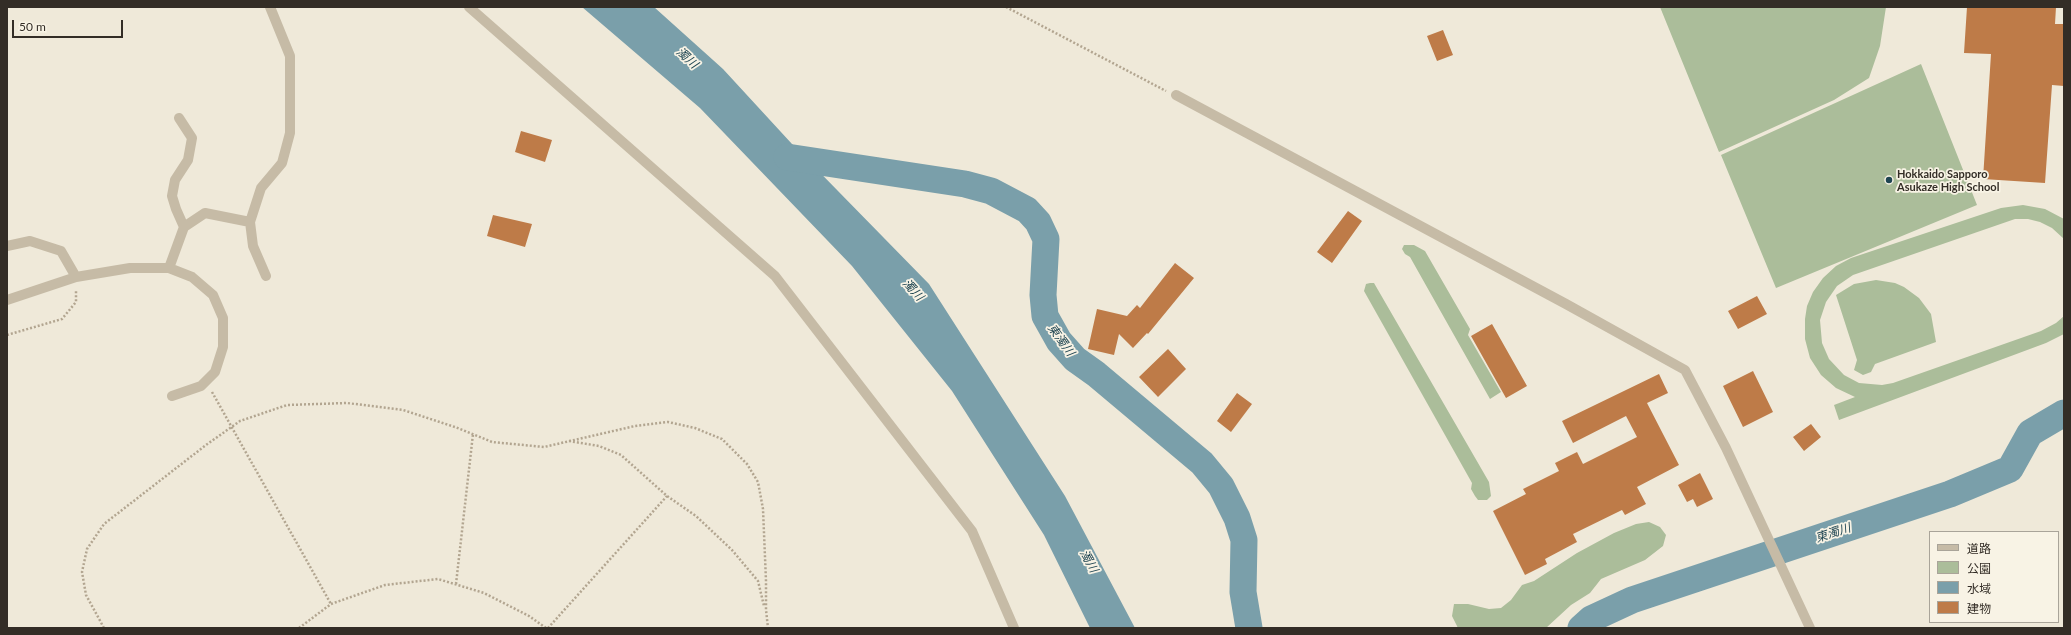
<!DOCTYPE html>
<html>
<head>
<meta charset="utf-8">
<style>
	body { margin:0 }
	#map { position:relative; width:2071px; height:635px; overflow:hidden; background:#efe9d9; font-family:Lato,"Noto Sans JP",sans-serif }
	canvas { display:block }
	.frame { position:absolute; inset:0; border:8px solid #332d26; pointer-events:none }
	.legend { position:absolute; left:1929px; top:531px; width:130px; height:92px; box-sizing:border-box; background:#f8f3e5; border:1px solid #a9a499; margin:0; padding:5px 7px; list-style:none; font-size:12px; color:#332d26 }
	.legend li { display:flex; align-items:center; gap:8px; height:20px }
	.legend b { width:20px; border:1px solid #a9a499 }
	.scale { position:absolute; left:12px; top:20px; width:111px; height:18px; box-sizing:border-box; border:2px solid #332d26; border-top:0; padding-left:5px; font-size:12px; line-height:14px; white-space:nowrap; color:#332d26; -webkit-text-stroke:3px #f8f3e5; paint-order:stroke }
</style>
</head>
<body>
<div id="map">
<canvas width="2071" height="635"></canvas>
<div class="frame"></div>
<ul class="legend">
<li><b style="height:5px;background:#c6bba6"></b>道路</li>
<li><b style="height:11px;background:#abbd9a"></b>公園</li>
<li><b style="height:11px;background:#7a9faa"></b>水域</li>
<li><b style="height:11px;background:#be7b48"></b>建物</li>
</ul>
<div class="scale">50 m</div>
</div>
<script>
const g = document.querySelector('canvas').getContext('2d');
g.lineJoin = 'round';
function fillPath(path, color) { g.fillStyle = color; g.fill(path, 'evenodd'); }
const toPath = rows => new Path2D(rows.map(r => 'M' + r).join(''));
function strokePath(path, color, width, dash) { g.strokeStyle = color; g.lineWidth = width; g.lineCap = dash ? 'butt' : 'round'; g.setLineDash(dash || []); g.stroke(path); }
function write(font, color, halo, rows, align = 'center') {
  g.font = font + ' Lato,"Noto Sans JP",sans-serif'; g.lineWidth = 3.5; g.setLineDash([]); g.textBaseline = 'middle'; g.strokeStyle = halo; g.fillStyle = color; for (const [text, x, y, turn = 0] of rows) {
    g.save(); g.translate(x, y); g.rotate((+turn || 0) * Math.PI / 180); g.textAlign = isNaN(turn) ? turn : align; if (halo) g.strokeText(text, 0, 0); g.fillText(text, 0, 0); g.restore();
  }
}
const green = toPath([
	[1660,7,1886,7,1880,46,1869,78,1834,100,1719,152],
	[1921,64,1977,205,1776,288,1721,155],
	[2023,205,2045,209,2064,219,2064,239,2052,228,2040,222,2028,219,2015,219,1853,275,1837,286,1826,302,1820,320,1822,343,1829,359,1844,375,1859,383,1882,385,1893,383,2041,331,2056,323,2064,316,2064,334,2046,343,1839,420,1834,405,1855,397,1836,388,1821,375,1810,358,1805,339,1805,319,1807,306,1813,292,1823,278,1836,266,1851,258,2001,208],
	[1404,245,1414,245,1425,251,1470,329,1468,335,1501,392,1490,399,1410,257,1405,254,1402,249],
	[1876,280,1895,283,1904,287,1919,298,1931,314,1936,342,1875,364,1871,372,1863,375,1854,370,1857,360,1836,295,1854,284],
	[1370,283,1374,283,1489,482,1491,496,1487,500,1478,500,1475,496,1471,489,1472,483,1364,291,1366,284],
	[1649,522,1660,527,1666,535,1663,546,1645,560,1601,579,1590,593,1571,605,1546,628,1458,628,1452,616,1454,604,1468,604,1489,609,1501,608,1511,600,1522,585,1534,581,1577,553,1614,533,1636,524]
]);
const water = toPath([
	[582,7,654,7,723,69,792,144,929,284,1065,496,1135,628,1090,628,1044,535,952,391,852,266,700,108]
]);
const river = toPath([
	[787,157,965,184,991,191,1027,210,1038,222,1046,239,1043,295,1045,316,1059,341,1075,359,1096,374,1202,463,1221,486,1237,518,1244,540,1243,592,1249,628],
	[1581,628,1591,619,1632,600,1950,494,2010,469,2030,433,2064,413]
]);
const building = toPath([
	[1967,7,2056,7,2055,24,2064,24,2064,86,2052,85,2045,183,1983,179,1991,54,1964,53],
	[1443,30,1453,55,1437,61,1427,36],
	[521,131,552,140,545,162,515,152],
	[1348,211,1362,221,1332,263,1317,252],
	[493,215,532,224,525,247,487,236],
	[1175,263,1194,278,1148,334,1147,333,1133,348,1119,334,1114,355,1088,349,1097,309,1127,316,1137,305,1140,308],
	[1757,296,1767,314,1738,329,1728,311],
	[1492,324,1527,386,1506,398,1471,336],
	[1168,349,1186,369,1158,397,1139,377],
	[1753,371,1773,412,1743,427,1723,386],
	[1659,374,1668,393,1647,403,1679,465,1637,487,1646,504,1625,515,1622,510,1573,534,1577,542,1545,559,1547,564,1525,575,1493,511,1526,494,1523,489,1559,471,1555,463,1577,452,1583,464,1637,437,1626,416,1573,443,1562,421],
	[1237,393,1252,404,1231,432,1217,421],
	[1811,424,1821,437,1804,451,1793,437],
	[1700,473,1713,499,1697,507,1693,499,1687,502,1678,485]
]);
const path = toPath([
	[1006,7,1166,91],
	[7,335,62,319,76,302,76,290],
	[212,392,331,604],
	[569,441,599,446,621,455,667,496,696,516,732,550,758,581,764,606],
	[456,584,473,434],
	[104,628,86,595,82,572,87,549,104,524,206,445,240,421,287,405,347,403,403,410,455,427,492,442,544,447,635,426,668,422,695,428,722,439,747,464,758,482,763,509,766,581,766,610,768,628],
	[299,628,331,604,385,585,438,579,484,593,529,616,546,628],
	[548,628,667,496]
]);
const minor = toPath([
	[469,7,775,276,972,531,1014,628],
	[1176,95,1566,304,1685,370,1726,448,1810,628],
	[179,118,192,138,188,160,175,180,172,196,176,209,184,227],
	[250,222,253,246,266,276],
	[7,246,30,241,61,251,76,277],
	[169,268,184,227,205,213,250,222,261,188,282,163,290,133,290,56,270,7],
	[7,300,76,277,130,268,169,268,192,277,213,295,223,318,223,347,215,372,201,386,172,396]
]);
const markers = [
	[1889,180,4,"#1f4552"]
];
const poiNames = [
	["Hokkaido Sapporo",1897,174],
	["Asukaze High School",1897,187]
];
const waterNames = [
	["濁川",687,58,42],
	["濁川",913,290,47],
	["東濁川",1061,340,54],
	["東濁川",1833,533,-18],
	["濁川",1089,561,61]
];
fillPath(green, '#abbd9a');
fillPath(water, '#7a9faa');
strokePath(river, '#7a9faa', 27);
fillPath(building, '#be7b48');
strokePath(path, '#b2a590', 2.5, [2, 2]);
strokePath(minor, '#c6bba6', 10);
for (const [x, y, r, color] of markers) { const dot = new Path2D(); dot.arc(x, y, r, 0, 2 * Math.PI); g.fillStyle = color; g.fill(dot); strokePath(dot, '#f8f3e5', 1.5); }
write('bold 11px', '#332d26', '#f8f3e5', poiNames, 'left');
write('italic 12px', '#1f4552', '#f8f3e5', waterNames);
</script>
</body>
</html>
